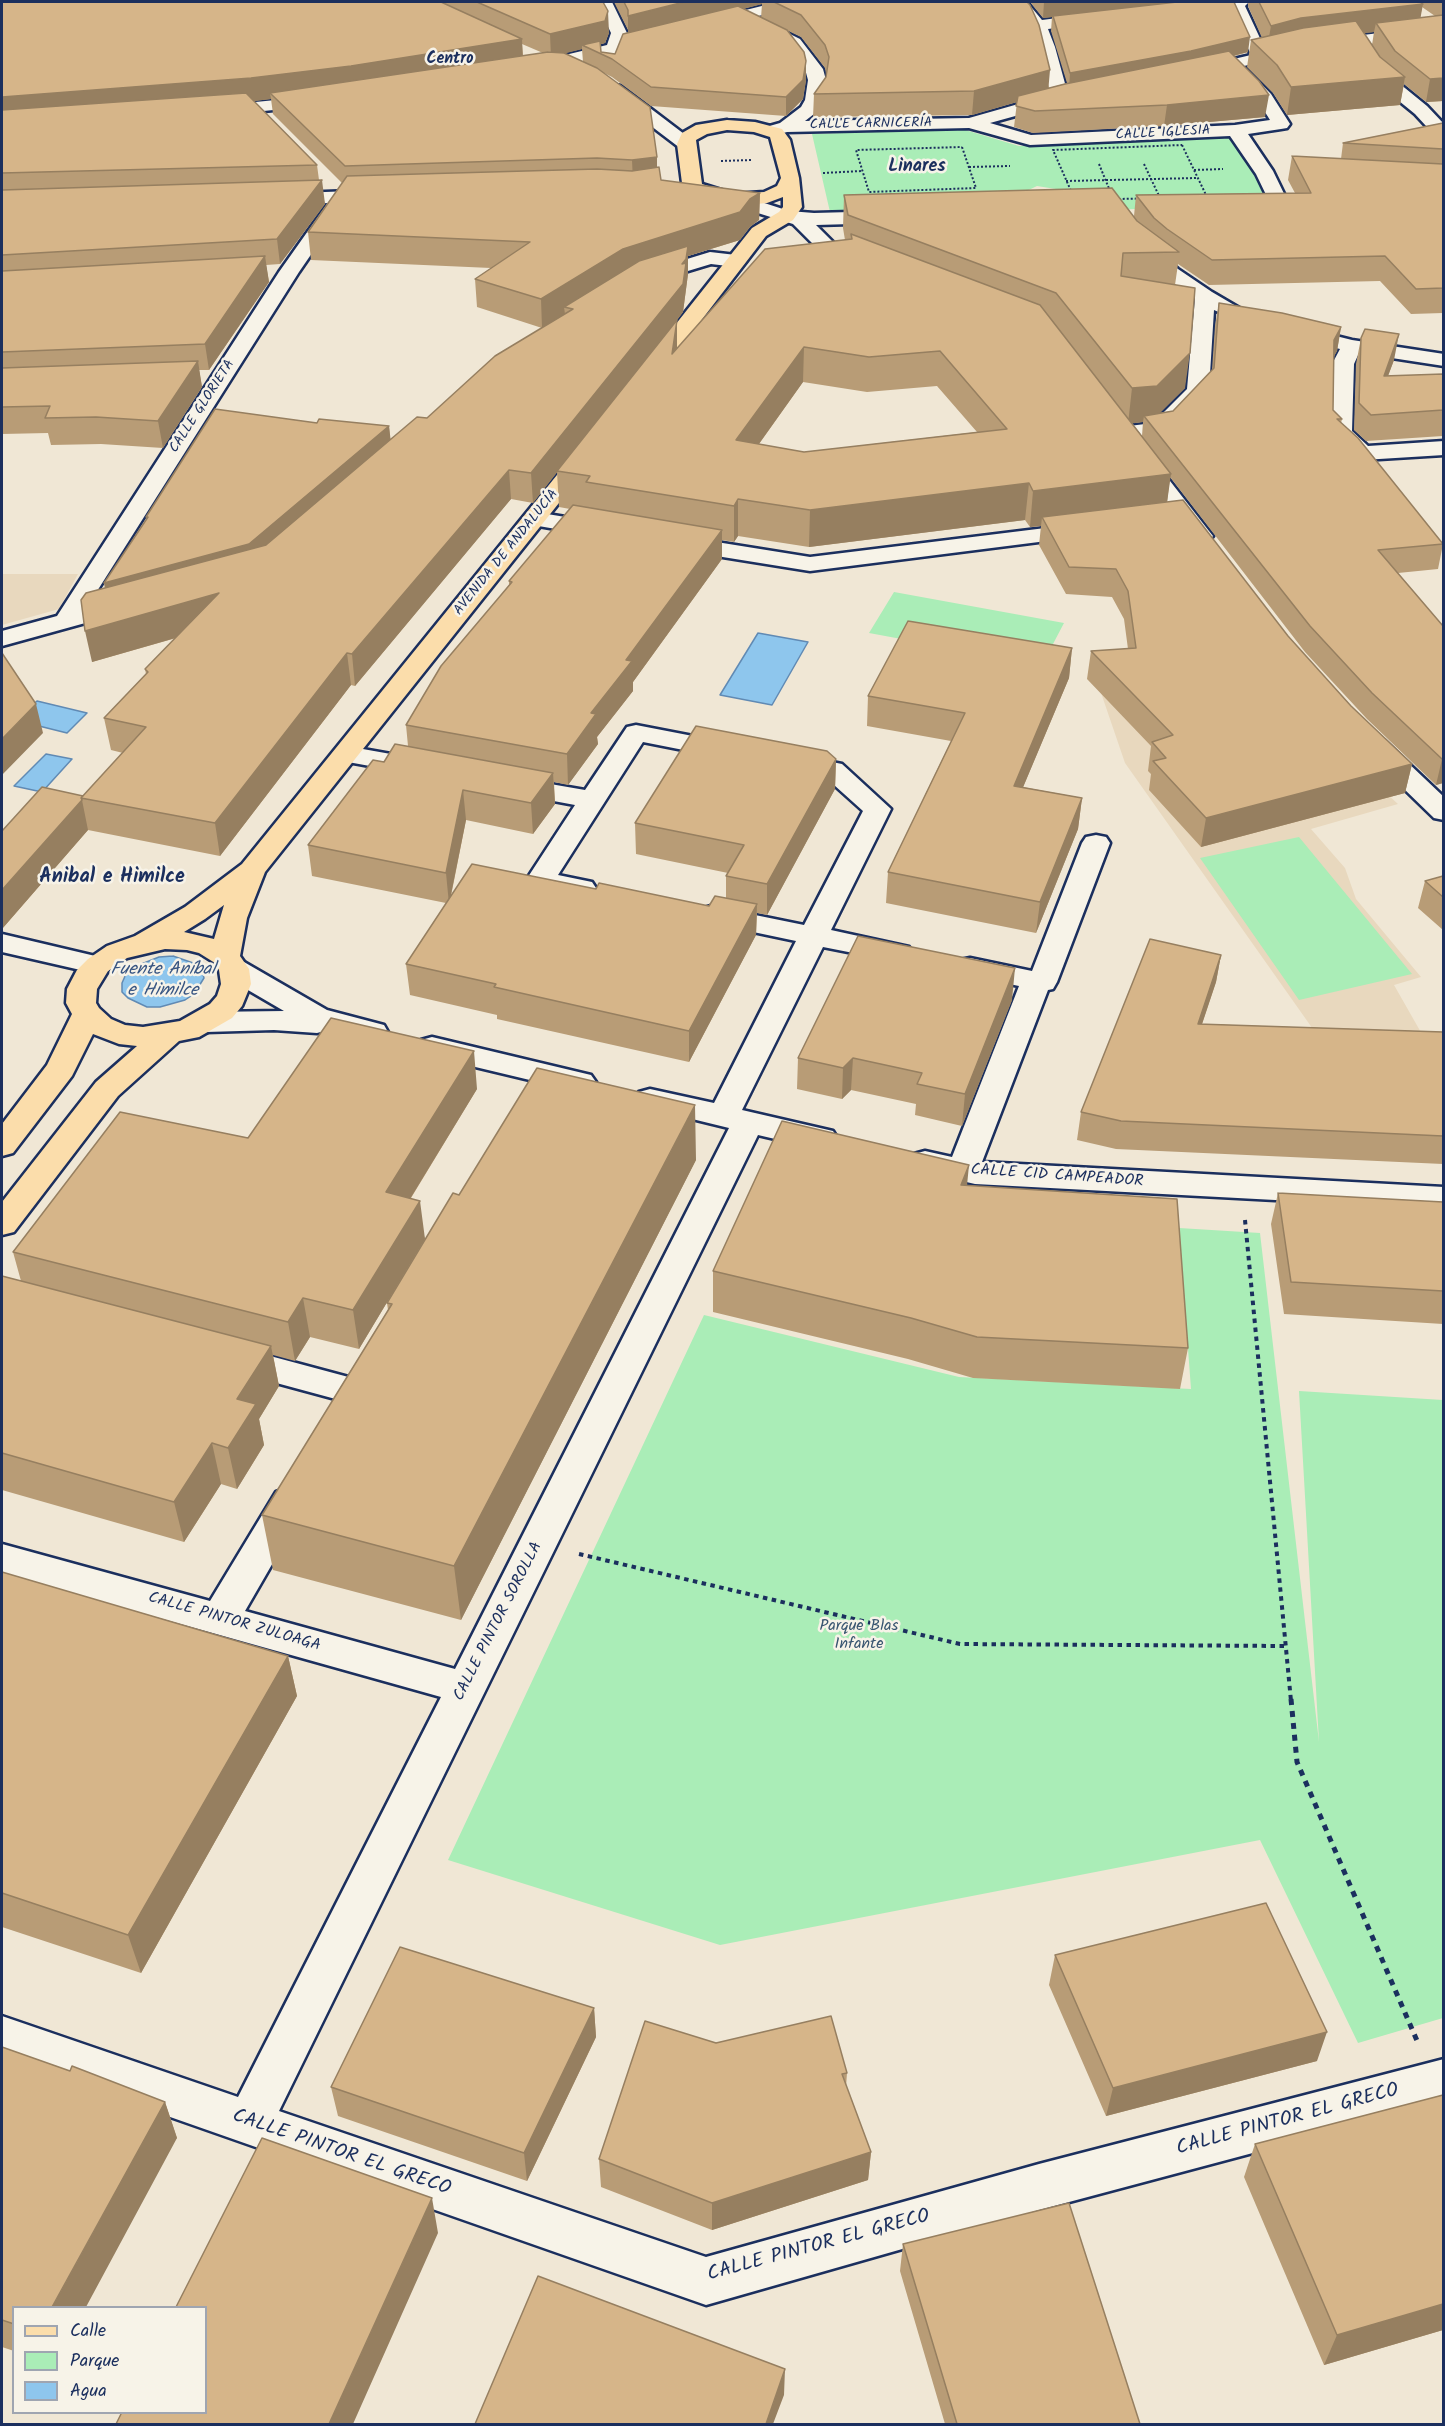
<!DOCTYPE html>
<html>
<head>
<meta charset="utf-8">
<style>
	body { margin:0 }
	#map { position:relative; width:1445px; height:2426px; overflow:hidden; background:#f0e7d5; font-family:Kalam,sans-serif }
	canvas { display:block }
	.frame { position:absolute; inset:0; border:3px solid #1b2f5e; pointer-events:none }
	.legend { position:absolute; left:12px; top:2306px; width:195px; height:108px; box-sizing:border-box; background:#f7f3e8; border:2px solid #9fa5b1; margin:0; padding:8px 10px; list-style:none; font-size:18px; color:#1b2f5e }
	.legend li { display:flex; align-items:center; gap:12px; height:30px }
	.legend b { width:30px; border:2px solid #9fa5b1 }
</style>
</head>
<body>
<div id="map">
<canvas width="1445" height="2426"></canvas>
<div class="frame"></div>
<ul class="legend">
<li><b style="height:8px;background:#fbddab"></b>Calle</li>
<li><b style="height:16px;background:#aaedb7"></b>Parque</li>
<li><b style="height:16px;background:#8ec6ed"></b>Agua</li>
</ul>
</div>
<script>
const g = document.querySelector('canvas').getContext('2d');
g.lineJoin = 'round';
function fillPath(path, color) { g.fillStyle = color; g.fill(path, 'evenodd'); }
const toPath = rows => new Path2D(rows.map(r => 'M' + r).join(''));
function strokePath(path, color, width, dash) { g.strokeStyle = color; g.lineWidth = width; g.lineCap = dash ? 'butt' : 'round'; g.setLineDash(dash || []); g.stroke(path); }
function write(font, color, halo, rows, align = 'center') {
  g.font = font + ' Kalam,sans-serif'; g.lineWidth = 5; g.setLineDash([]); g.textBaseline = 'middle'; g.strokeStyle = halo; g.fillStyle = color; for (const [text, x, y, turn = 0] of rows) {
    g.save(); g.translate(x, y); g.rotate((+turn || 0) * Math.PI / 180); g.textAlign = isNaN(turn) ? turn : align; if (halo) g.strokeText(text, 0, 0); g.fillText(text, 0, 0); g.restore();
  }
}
const built = toPath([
	[2,574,78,574,59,609,2,625],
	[1098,684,1297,712,1398,804,1311,829,1345,868,1356,899,1421,977,1394,985,1435,1057,1327,1049,1125,763]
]);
const green = toPath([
	[962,129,1019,146,1232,137,1272,205,1069,211,1062,190,1037,186,991,208,830,212,812,134],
	[894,592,1064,623,1042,665,869,633],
	[1299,837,1412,974,1299,1000,1200,858],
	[1179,1228,1260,1233,1319,1742,1299,1391,1443,1400,1443,2018,1358,2043,1260,1840,720,1945,448,1860,704,1315,959,1377,1191,1389]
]);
const water = toPath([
	[758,633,808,642,772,705,720,695,758,633],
	[37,701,87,713,67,733,15,720,37,701],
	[46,754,72,759,42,792,14,786,46,754],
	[173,956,196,964,202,971,204,978,194,994,185,1000,160,1007,147,1007,128,998,122,992,122,983,126,974,134,967,159,957,173,956]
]);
const pathFar2 = toPath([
	[1182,145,1207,197,1075,200,1053,150,1182,145],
	[962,147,976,188,869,192,856,150,962,147],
	[721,161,752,160],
	[1099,164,1110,191],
	[1144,164,1160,198],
	[969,167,1010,166],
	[1194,170,1223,169],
	[823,173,862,171],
	[1066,181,1197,178]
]);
const pathFar1 = toPath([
	[1245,1220,1291,1701],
	[579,1554,960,1644,1285,1646]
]);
const path = toPath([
	[1291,1699,1297,1762,1418,2043]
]);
const minor = toPath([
	[596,2,612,2,627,33,625,40,660,32,668,37,666,41,622,51,618,66,616,70,610,71,604,70,602,66,604,56,533,73,527,72,524,68,527,64,607,45,611,33,596,2],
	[778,2,804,2,802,5,707,29,699,24,701,21,778,2],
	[1011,2,1027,2,1042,20,1096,13,1104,18,1096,23,1048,29,1055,47,1069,98,1066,102,990,123,1031,135,1235,125,1270,120,1258,101,1230,70,1197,78,1191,77,1188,73,1191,69,1251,55,1230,8,1183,10,1181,7,1183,4,1189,2,1249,2,1245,6,1266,51,1298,43,1444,25,1444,35,1298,53,1244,66,1271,94,1290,124,1287,128,1281,129,1248,134,1273,171,1291,208,1289,212,1282,214,1255,215,1248,213,1246,209,1248,205,1270,203,1256,174,1230,136,1030,145,969,128,787,132,772,136,766,135,763,131,766,127,780,123,801,107,805,100,808,80,805,69,796,54,762,29,770,24,800,39,823,69,826,80,823,100,814,114,805,121,969,118,1050,95,1039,47,1030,26,1011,2],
	[1371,56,1377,57,1389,75,1427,106,1444,124,1444,140,1438,139,1415,114,1377,83,1363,61,1365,57,1371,56],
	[615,85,621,86,692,140,695,144,692,148,680,148,609,94,606,90,609,86,615,85],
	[316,96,322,97,325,101,322,105,215,116,209,115,206,111,209,107,215,106,316,96],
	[378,190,385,192,387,196,385,200,335,203,341,204,343,208,299,272,87,607,127,597,136,599,139,604,136,609,2,646,2,631,57,616,279,272,327,204,333,203,279,204,272,202,270,198,272,194,378,190],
	[752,199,789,211,814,213,888,211,895,213,898,217,895,221,888,223,816,225,834,243,869,258,872,262,869,266,862,268,820,251,793,224,745,209,743,205,745,201,752,199],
	[1142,242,1149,244,1178,269,1212,292,1241,309,1264,318,1352,340,1444,354,1444,366,1359,353,1354,364,1352,431,1368,446,1444,441,1444,455,1363,460,1355,458,1330,433,1332,364,1340,349,1250,326,1214,310,1209,390,1206,395,1168,434,1121,440,1113,438,1110,433,1113,428,1153,423,1187,389,1195,298,1164,277,1135,252,1132,248,1135,244,1142,242],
	[710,252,736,255,743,257,746,261,743,265,736,267,711,264,645,284,638,282,635,278,638,274,710,252],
	[1141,452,1149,454,1209,531,1213,536,1209,541,1201,543,1193,541,1133,464,1130,459,1133,454,1141,452],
	[535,512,602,523,610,525,614,530,610,535,602,537,527,524,523,519,527,514,535,512],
	[1086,523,1094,525,1098,530,1094,535,810,571,679,550,671,548,667,543,671,538,679,536,810,557,1086,523],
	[636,725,729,743,738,745,742,751,738,757,729,759,643,742,558,875,592,882,596,888,592,894,582,897,530,886,526,880,575,805,500,791,496,785,500,779,510,777,585,790,627,727,636,725],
	[1376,739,1385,741,1444,797,1444,820,1434,818,1367,753,1363,747,1367,741,1376,739],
	[346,746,430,761,439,763,443,769,439,775,430,777,337,760,333,754,337,748,346,746],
	[792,754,842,764,891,809,831,930,909,947,914,953,909,959,899,962,823,947,742,1110,833,1131,838,1139,833,1147,822,1150,758,1135,279,2111,706,2257,1039,2164,1444,2059,1444,2102,1039,2210,706,2305,2,2058,2,2016,238,2097,441,1697,2,1574,2,1544,210,1601,276,1492,289,1488,302,1492,308,1502,245,1611,455,1669,729,1128,639,1106,634,1099,639,1092,650,1089,714,1103,796,941,701,921,697,915,701,909,711,906,804,925,863,811,824,776,783,768,779,762,783,756,792,754],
	[1096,835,1106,837,1110,843,1057,982,1053,989,1048,990,982,1162,1444,1187,1444,1209,975,1184,914,1170,909,1162,914,1154,925,1151,952,1157,1019,986,960,974,955,967,960,960,970,958,1032,971,1082,843,1086,837,1096,835],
	[2,934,108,959,113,965,108,971,98,974,2,952,2,934],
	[234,960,244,962,327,1010,384,1025,388,1032,384,1039,373,1042,328,1030,317,1033,274,1030,206,1032,195,1029,191,1022,195,1015,206,1012,284,1011,224,976,219,969,224,962,234,960],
	[432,1037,591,1075,596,1082,591,1089,580,1092,421,1054,417,1047,421,1040,432,1037],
	[233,1346,367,1382,372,1391,367,1400,354,1404,221,1368,215,1359,221,1350,233,1346]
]);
const major = toPath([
	[727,120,755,122,782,129,790,140,799,178,802,207,793,220,766,236,657,378,649,379,641,378,638,373,641,368,752,228,779,212,783,207,783,197,767,203,734,206,698,197,688,192,682,183,677,144,682,133,696,125,727,120],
	[727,130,754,132,770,137,781,178,777,186,764,192,734,194,702,184,696,140,707,134,727,130],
	[586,447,594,449,597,454,594,459,265,872,247,918,240,956,249,969,251,984,242,1006,232,1018,199,1037,179,1041,118,1096,14,1232,2,1235,2,1202,96,1082,137,1046,119,1044,93,1034,72,1076,13,1153,2,1156,2,1124,47,1065,72,1014,66,1003,67,989,77,970,88,959,107,946,135,936,185,907,242,864,578,449,586,447],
	[224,905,214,939,184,932,205,919,224,905],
	[165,949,187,950,199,953,215,963,219,970,221,984,217,996,210,1004,180,1021,143,1027,125,1025,111,1019,99,1008,96,1003,97,989,108,971,127,958,165,949]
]);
const wall = toPath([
	[2,2,603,2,609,33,605,43,601,44,601,52,615,54,628,33,628,30,614,2,1027,2,1049,88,1067,83,1051,31,1052,17,1043,18,1030,2,1234,2,1248,52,1234,56,1265,117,1164,126,1033,133,1014,127,1017,102,972,115,813,117,814,94,826,77,826,74,825,68,801,37,761,18,762,4,743,9,806,80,803,99,786,116,651,106,612,77,604,73,657,167,661,180,760,193,759,220,750,227,740,240,688,256,688,274,683,312,677,320,677,348,845,240,843,228,844,195,1134,216,1136,195,1295,193,1288,180,1292,156,1341,159,1343,143,1443,123,1443,313,1411,314,1380,281,1209,285,1178,264,1175,285,1185,388,1159,413,1173,411,1212,370,1215,326,1219,303,1341,327,1337,351,1334,356,1333,410,1342,419,1341,423,1443,544,1438,569,1398,573,1443,626,1443,783,1436,785,1367,719,1305,652,1170,477,1167,502,1351,706,1412,764,1405,793,1201,847,1149,790,1151,774,1148,771,1151,746,1087,679,1091,651,1128,649,1124,619,1112,597,1066,594,1039,545,1041,526,1030,527,1025,520,809,547,738,536,734,542,722,540,722,559,633,682,633,691,597,737,598,744,568,785,554,782,555,804,533,834,466,820,451,896,596,889,709,906,726,898,726,876,728,873,636,854,635,823,836,759,835,789,767,915,757,913,756,935,689,1062,497,1019,497,1015,410,995,406,964,446,903,312,876,308,845,384,762,408,746,406,725,509,585,509,581,570,509,559,507,557,472,533,503,511,499,355,686,351,685,220,856,88,830,2,929,2,831,83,796,123,753,111,750,104,718,146,674,145,669,176,638,92,662,105,588,146,520,146,517,317,423,389,426,390,439,427,418,542,328,477,307,475,279,491,268,311,260,308,232,342,183,273,114,271,99,254,101,317,165,319,180,325,204,280,264,266,265,269,282,209,370,199,370,202,387,163,448,101,444,51,445,48,433,2,434],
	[522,44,543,53,523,56],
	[582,49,583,62,565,53],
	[803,382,867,392,937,386,977,432,804,452,759,444],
	[1143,422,1142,436,1132,423],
	[1248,2,1443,2,1443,101,1426,102,1404,84,1400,105,1287,115,1273,93,1247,67,1251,40,1262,38,1248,6],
	[1422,7,1435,16,1420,18],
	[1374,32,1372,45,1364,33],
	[1361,338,1394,360,1388,376,1443,374,1443,436,1366,441,1354,430,1356,364],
	[1072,648,1069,678,1023,787,1082,798,1078,829,1036,933,886,903,888,872,951,741,867,726,868,696],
	[1443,876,1443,930,1418,908,1425,881],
	[1221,955,1216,982,1202,1024,1443,1032,1443,1164,1116,1149,1077,1140,1081,1112],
	[1012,1000,962,1126,915,1115,916,1104,851,1090,842,1099,797,1089,798,1058],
	[477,1089,411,1198,425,1239,359,1349,310,1337,295,1361,273,1355,279,1386,259,1419,264,1445,237,1489,221,1484,184,1542,2,1490,2,1276,21,1281,13,1252,248,1138],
	[696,1160,461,1620,273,1570,262,1515,388,1310,387,1303,459,1195],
	[967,1186,1188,1348,1180,1389,973,1378,908,1359,713,1312,713,1271],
	[1278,1193,1443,1202,1443,1324,1284,1314,1271,1224],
	[2,1572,288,1656,297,1696,141,1973,2,1927],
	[1055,1955,1317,2061,1106,2116,1049,1985],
	[594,2008,596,2037,527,2181,338,2116,331,2087],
	[716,2043,847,2073,846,2087,871,2152,868,2180,712,2230,601,2187,599,2159],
	[2,2047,70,2071,165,2102,177,2138,14,2307,14,2351,2,2347],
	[1443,2095,1443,2330,1324,2365,1244,2177,1255,2144],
	[903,2244,1140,2424,945,2424,900,2271]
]);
const shadedWall = toPath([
	[684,2,762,2,762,4,628,38,628,16],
	[1044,2,1187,2,1043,18],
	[1423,4,1419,26,1376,23,1374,32,1298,41,1267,48,1271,26,1301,18],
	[608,11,609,33,605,43,587,48,582,45,582,49,551,57,550,34],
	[1250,37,1248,52,1189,67,1069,88,1070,73],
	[522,39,523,62,270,93,271,99,254,101,2,120,2,97],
	[806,61,806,80,803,99,786,116,786,97],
	[1050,70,1048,93,972,115,974,91],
	[1405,77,1400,105,1287,115,1291,87],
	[1443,78,1443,101,1426,102,1430,79],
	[1269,95,1265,117,1164,126,1167,105],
	[657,157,657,178,633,182,632,160],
	[322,180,325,204,280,264,277,239],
	[760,193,759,220,750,227,740,240,688,256,688,274,683,312,677,320,677,355,672,354,677,320,533,503,531,473,624,277,564,307,565,314,542,328,541,299,623,249,750,199],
	[265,256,269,282,209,370,205,344],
	[1341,327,1337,351,1330,364,1334,340],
	[1399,334,1394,360,1378,402,1384,376],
	[804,347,803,382,736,476,736,440],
	[1190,353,1185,388,1152,421,1144,416,1143,422,1128,424,1132,388],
	[198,361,202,387,163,448,158,421],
	[389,426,391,443,252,562,107,601,104,583],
	[509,470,511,499,355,686,352,654],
	[1171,474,1166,510,1042,517,1041,526,1030,527,1033,491],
	[1029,483,1025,520,809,547,810,510],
	[738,499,738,536,734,542,734,506],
	[722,530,722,559,633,682,633,691,597,737,598,744,568,785,567,754,591,713,626,660],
	[219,593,224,624,92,662,85,631],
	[1072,648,1069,678,1011,816,1014,786],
	[347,653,351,685,220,856,215,823],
	[36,704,43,733,2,775,2,739],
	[1443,758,1443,783,1436,785,1442,759],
	[836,759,835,789,767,915,767,884],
	[1412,764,1405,793,1201,847,1206,818],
	[553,773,555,804,533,834,531,803],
	[463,790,466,820,449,904,446,873],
	[1082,798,1078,829,1036,933,1040,902],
	[82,800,88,830,2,929,2,890],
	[757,904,756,935,689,1062,689,1031],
	[1221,955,1216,982,1193,1051,1198,1024],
	[1015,968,1012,1000,962,1126,965,1094],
	[474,1051,477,1089,391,1230,386,1192],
	[853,1058,851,1090,842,1099,843,1068],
	[695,1105,696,1160,461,1620,454,1566],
	[969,1165,965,1206,961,1185],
	[420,1201,425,1239,359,1349,353,1310],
	[303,1298,310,1337,295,1361,288,1322],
	[271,1346,279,1386,259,1419,264,1445,237,1489,228,1448,237,1399],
	[212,1443,221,1484,184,1542,174,1502],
	[288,1656,297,1696,141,1973,128,1935],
	[594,2008,596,2037,527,2181,524,2153],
	[1327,2032,1317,2061,1106,2116,1113,2088],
	[165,2102,177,2138,86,2307,52,2307],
	[871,2152,868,2180,712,2230,712,2203],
	[432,2198,438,2233,353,2424,329,2424],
	[1443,2304,1443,2330,1324,2365,1337,2335],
	[785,2369,784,2395,773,2424,766,2424]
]);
const building = toPath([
	[2,2,441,2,522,39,351,66,251,78,2,97,2,2],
	[477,2,603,2,608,11,605,21,550,34,477,2],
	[624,2,684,2,628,16,628,10,624,2],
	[774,2,1027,2,1030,5,1039,25,1050,70,974,91,814,94,826,77,829,57,825,45,801,15,774,2],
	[1177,2,1234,2,1250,37,1191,51,1070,73,1053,16,1177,2],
	[1259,2,1420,2,1423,4,1301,18,1271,26,1259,2],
	[738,6,787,30,804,52,806,61,803,80,786,97,651,87,612,59,582,45,600,41,601,52,615,54,623,34,738,6],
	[1443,15,1443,78,1430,79,1395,51,1376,23,1443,15],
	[1356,21,1380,57,1405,77,1291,87,1277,65,1251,40,1303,28,1356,21],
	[1229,51,1259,81,1269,95,1167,105,1035,111,1016,106,1018,96,1065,84,1229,51],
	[548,52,564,53,597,68,650,107,657,157,632,160,597,158,345,166,270,93,548,52],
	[246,93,317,165,2,173,2,110,246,93],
	[1443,123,1443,149,1343,143,1443,123],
	[1292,156,1443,164,1443,288,1416,289,1385,256,1212,260,1167,229,1154,218,1136,195,1311,193,1292,156],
	[659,167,661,180,760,193,750,199,740,212,623,249,541,299,475,279,530,242,308,232,347,176,597,169,632,171,659,167],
	[322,180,277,239,2,255,2,190,322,180],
	[1112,188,1137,221,1179,252,1123,253,1121,276,1195,288,1190,353,1157,386,1132,388,1056,293,848,215,844,195,1112,188],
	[851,234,1040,305,1171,474,1033,491,1029,483,810,510,738,499,734,506,586,482,590,476,557,471,677,320,672,354,765,249,852,239,851,234],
	[804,347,869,357,940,351,1007,429,804,452,736,440,804,347],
	[688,246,686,259,682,264,686,263,683,284,531,473,509,470,352,654,347,653,215,823,81,798,146,727,104,718,148,672,145,669,219,593,85,631,81,600,86,593,266,545,417,417,427,418,495,356,573,309,564,307,639,261,688,246],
	[265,256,205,344,2,352,2,271,265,256],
	[1219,303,1282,313,1341,327,1334,340,1333,410,1342,419,1337,419,1358,438,1443,544,1378,550,1443,626,1443,758,1442,759,1372,693,1310,626,1144,416,1173,411,1214,368,1219,303],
	[1365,329,1399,334,1384,376,1443,374,1443,410,1371,415,1359,403,1361,338,1365,329],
	[198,361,158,421,96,417,45,418,50,406,2,407,2,368,198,361],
	[215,409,317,423,319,419,389,426,249,544,104,583,148,517,146,517,215,409],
	[1183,500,1288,636,1351,706,1412,764,1206,818,1153,761,1166,758,1152,742,1173,735,1091,651,1136,648,1128,591,1116,569,1069,567,1042,517,1183,500],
	[573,505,722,530,626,660,632,661,591,713,596,714,567,754,406,725,441,666,512,582,509,581,573,505],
	[908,621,1072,648,1014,786,1082,798,1040,902,888,872,965,713,868,696,908,621],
	[2,653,36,704,2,739,2,653],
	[696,726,827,751,836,759,767,884,726,876,744,845,635,823,696,726],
	[395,744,553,773,531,803,463,790,446,873,308,845,373,760,384,762,395,744],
	[42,787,83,796,81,798,82,800,2,890,2,831,42,787],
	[472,864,596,889,599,883,709,906,715,896,757,904,689,1031,494,987,496,984,406,964,472,864],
	[1443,876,1443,897,1425,881,1443,876],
	[858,936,1015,968,965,1094,917,1084,922,1073,853,1058,843,1068,798,1058,858,936],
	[1150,939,1221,955,1198,1024,1443,1032,1443,1136,1121,1121,1081,1112,1150,939],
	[331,1018,474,1051,386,1192,420,1201,353,1310,303,1298,288,1322,13,1252,120,1112,248,1138,331,1018],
	[537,1068,695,1105,454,1566,262,1515,392,1304,387,1303,453,1193,459,1195,537,1068],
	[782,1121,969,1165,961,1185,1177,1199,1188,1348,977,1337,911,1318,713,1271,782,1121],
	[1278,1193,1443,1202,1443,1291,1291,1282,1278,1193],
	[2,1276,271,1346,237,1399,256,1404,228,1448,212,1443,174,1502,2,1453,2,1276],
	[2,1572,288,1656,128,1935,2,1893,2,1572],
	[1266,1903,1327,2032,1113,2088,1055,1955,1266,1903],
	[400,1947,594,2008,524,2153,331,2087,400,1947],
	[831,2016,847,2073,842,2074,871,2152,712,2203,599,2159,645,2021,716,2043,831,2016],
	[2,2047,70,2071,72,2066,165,2102,52,2307,14,2307,14,2324,2,2320,2,2047],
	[1443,2095,1443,2304,1337,2335,1255,2144,1443,2095],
	[262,2138,432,2198,329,2424,116,2424,122,2412,206,2412,206,2307,176,2307,262,2138],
	[1069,2203,1140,2424,957,2424,903,2244,1069,2203],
	[538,2276,785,2369,766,2424,475,2424,538,2276]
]);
const farStreetnames = [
	["CALLE CARNICERÍA",871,125,-1],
	["CALLE IGLESIA",1163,134,-3],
	["CALLE GLORIETA",203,407,-57],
	["AVENIDA DE ANDALUCÍA",507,553,-51]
];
const farQuarternames = [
	["Centro",450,60]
];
const streetNames = [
	["CALLE CID CAMPEADOR",1057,1177,4],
	["CALLE PINTOR SOROLLA",499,1622,-63],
	["CALLE PINTOR ZULOAGA",234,1623,16]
];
const parkNames = [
	["Parque Blas",859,1627],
	["Infante",859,1645]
];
const farDistrictnames = [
	["Linares",917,168]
];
const waterNames = [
	["Fuente Aníbal",163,971],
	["e Himilce",163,992]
];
const quarterNames = [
	["Anibal e Himilce",112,879]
];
const nearStreetnames = [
	["CALLE PINTOR EL GRECO",1288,2121,-15],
	["CALLE PINTOR EL GRECO",341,2154,19],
	["CALLE PINTOR EL GRECO",819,2247,-15]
];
fillPath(built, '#e8d8be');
fillPath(green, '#aaedb7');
fillPath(water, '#8ec6ed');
strokePath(water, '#608ab4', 1.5);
strokePath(minor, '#1b2f5e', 5);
strokePath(major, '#1b2f5e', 5);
strokePath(pathFar2, '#1b2f5e', 2, [2, 2]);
strokePath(pathFar1, '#1b2f5e', 4, [4.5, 4.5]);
strokePath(path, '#1b2f5e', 5, [6, 6]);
fillPath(minor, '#f7f3e8');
fillPath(major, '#fbddab');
fillPath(wall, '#b89c76');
fillPath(shadedWall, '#967f60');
fillPath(building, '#d6b589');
strokePath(building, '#967f60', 1.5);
write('14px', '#1b2f5e', '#f7f3e8', farStreetnames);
write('bold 16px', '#1b2f5e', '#f7f3e8', farQuarternames);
write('16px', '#1b2f5e', '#f7f3e8', streetNames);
write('16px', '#385570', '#f7f3e8', parkNames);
write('bold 18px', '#1b2f5e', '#f7f3e8', farDistrictnames);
write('italic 18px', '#385582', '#f7f3e8', waterNames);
write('bold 20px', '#1b2f5e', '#f7f3e8', quarterNames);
write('20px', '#1b2f5e', '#f7f3e8', nearStreetnames);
</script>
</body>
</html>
